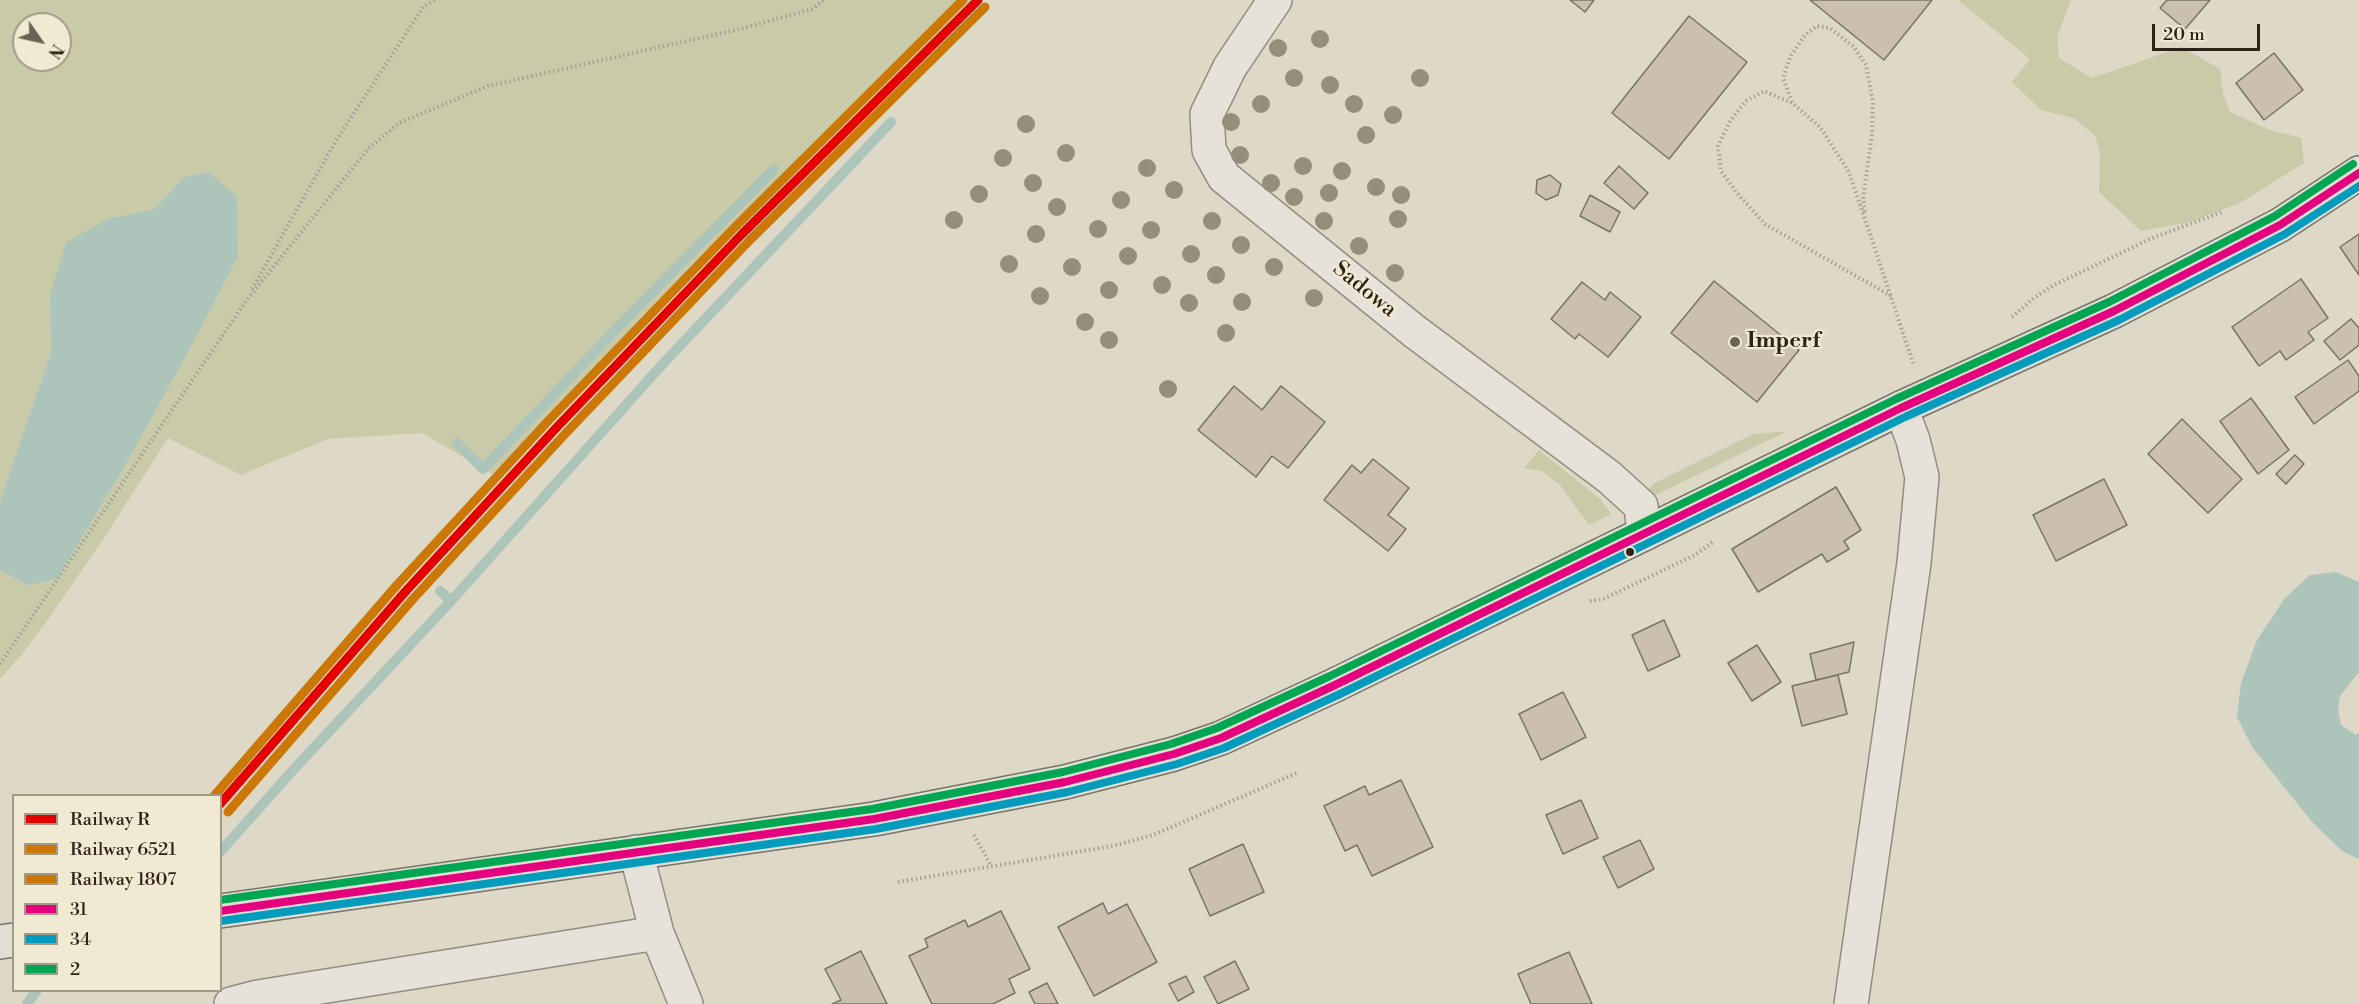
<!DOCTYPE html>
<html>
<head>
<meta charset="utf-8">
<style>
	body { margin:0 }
	#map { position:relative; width:2359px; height:1004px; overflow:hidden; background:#ded8c6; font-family:"Libre Bodoni",serif }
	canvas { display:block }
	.legend { position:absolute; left:12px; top:794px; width:210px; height:198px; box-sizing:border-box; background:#f0ead3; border:2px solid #a29a88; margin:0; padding:8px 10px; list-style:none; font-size:18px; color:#2e2117 }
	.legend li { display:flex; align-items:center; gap:12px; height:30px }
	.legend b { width:30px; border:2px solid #a29a88 }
	.north { position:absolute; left:12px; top:12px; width:60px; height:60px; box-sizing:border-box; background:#f0ead3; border:2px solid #a29a88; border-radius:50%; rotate:124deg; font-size:16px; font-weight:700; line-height:24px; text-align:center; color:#2e2117 }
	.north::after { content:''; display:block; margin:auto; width:21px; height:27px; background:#6c6154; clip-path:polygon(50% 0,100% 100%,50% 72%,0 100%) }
	.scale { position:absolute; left:2152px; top:24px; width:108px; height:27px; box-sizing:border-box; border:3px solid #2e2117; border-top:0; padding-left:8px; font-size:18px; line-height:21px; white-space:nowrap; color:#2e2117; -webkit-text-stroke:4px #f0ead3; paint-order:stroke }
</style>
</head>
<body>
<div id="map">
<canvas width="2359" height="1004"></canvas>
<ul class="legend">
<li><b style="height:8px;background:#e50000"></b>Railway R</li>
<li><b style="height:8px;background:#cb7806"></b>Railway 6521</li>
<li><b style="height:8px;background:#cb7806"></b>Railway 1807</li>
<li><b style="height:8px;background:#e5007d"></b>31</li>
<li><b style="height:8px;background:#059bbc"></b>34</li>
<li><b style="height:8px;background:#00a651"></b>2</li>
</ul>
<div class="north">N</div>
<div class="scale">20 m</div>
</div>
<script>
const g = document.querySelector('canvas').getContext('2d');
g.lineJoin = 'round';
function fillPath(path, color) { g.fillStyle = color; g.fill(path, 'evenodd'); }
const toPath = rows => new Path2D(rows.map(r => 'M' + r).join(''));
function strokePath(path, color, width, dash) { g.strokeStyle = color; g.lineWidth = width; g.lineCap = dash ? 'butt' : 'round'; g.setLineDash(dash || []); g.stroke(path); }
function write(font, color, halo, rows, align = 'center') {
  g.font = font + ' "Libre Bodoni",serif'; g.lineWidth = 4.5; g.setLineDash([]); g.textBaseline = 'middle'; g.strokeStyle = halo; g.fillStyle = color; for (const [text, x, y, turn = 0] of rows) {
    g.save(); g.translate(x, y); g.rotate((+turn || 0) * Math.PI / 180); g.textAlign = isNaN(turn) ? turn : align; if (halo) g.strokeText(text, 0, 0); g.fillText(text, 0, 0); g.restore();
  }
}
const green = toPath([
	[0,0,971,0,751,218,494,475,422,433,328,439,241,475,168,438,104,538,49,618,23,653,0,679,0,570,28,584,57,579,122,471,184,177,154,209,108,219,50,295,51,352,0,501],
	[24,24,60,24,60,60,24,60],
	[1958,0,2071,0,2057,37,2059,58,2092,78,2182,47,2220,69,2223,94,2230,112,2270,130,2301,138,2304,163,2240,203,2190,222,2141,231,2099,192,2100,153,2095,136,2074,118,2041,110,2012,82,2030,59],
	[1788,431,1645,500,1646,493,1653,484,1743,439,1754,434],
	[1539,450,1600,499,1611,514,1589,525,1560,485,1542,471,1524,468]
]);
const water = toPath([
	[209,172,237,197,238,256,193,343,122,471,57,579,28,585,0,570,0,501,51,352,50,295,66,242,108,219,154,209,184,177],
	[2336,572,2359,582,2359,672,2340,696,2338,711,2341,725,2356,735,2359,733,2359,859,2342,851,2313,823,2252,747,2237,717,2241,683,2257,640,2285,598,2310,575]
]);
const stream = toPath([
	[457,443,483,469,616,329,774,169],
	[451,601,659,368,891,122],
	[220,852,294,769,451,601,440,591],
	[27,1004,37,990]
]);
const building = toPath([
	[1570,0,1594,0,1585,12,1570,0],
	[1810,0,1932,0,1884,60,1810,0],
	[2167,0,2210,0,2185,29,2160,8,2167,0],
	[1689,16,1747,62,1669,159,1612,113,1689,16],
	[2274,53,2303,90,2264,120,2236,83,2274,53],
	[1619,166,1648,193,1634,209,1604,183,1619,166],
	[1550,175,1561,184,1558,195,1546,200,1536,193,1537,180,1550,175],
	[1590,195,1620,212,1610,232,1580,216,1590,195],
	[2359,234,2359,275,2340,247,2359,234],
	[2301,279,2328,318,2308,332,2314,340,2286,360,2280,351,2259,366,2232,327,2301,279],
	[1714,281,1799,350,1757,402,1671,333,1714,281],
	[1582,282,1605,300,1610,292,1641,317,1608,357,1579,334,1575,339,1551,319,1582,282],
	[2351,319,2359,328,2359,345,2340,360,2324,341,2351,319],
	[2348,360,2359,376,2359,391,2314,424,2295,397,2348,360],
	[1234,386,1262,410,1281,386,1325,422,1288,468,1272,456,1256,477,1198,430,1234,386],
	[2251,398,2289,450,2258,474,2220,421,2251,398],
	[2182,419,2242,479,2208,513,2148,454,2182,419],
	[2295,455,2304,464,2286,484,2276,474,2295,455],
	[1373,459,1409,488,1388,515,1406,529,1388,551,1324,500,1352,465,1361,473,1373,459],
	[2104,479,2127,525,2056,561,2033,515,2104,479],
	[1836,487,1861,530,1844,541,1849,549,1827,562,1822,554,1758,592,1732,549,1836,487],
	[1664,620,1680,656,1648,671,1632,635,1664,620],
	[1854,642,1849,672,1816,680,1810,654,1854,642],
	[1757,645,1781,682,1752,701,1728,663,1757,645],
	[1838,675,1847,714,1802,726,1792,686,1838,675],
	[1563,692,1586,737,1541,760,1519,714,1563,692],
	[1401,780,1433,847,1372,876,1357,845,1345,851,1324,806,1365,786,1369,795,1401,780],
	[1581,800,1598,838,1563,854,1546,815,1581,800],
	[1640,840,1654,869,1618,888,1603,857,1640,840],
	[1243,844,1264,892,1210,916,1189,869,1243,844],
	[1103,903,1108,914,1127,904,1157,962,1094,996,1058,927,1103,903],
	[1001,911,1030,969,1009,979,1015,993,993,1004,932,1004,909,956,928,947,925,939,965,920,968,927,1001,911],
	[861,951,887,1004,832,1004,841,1000,825,969,861,951],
	[1569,952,1592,1004,1531,1004,1518,974,1569,952],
	[1235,961,1249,989,1218,1004,1204,977,1235,961],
	[1186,976,1194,992,1178,1001,1169,984,1186,976],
	[1047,983,1058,1004,1035,1004,1029,992,1047,983]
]);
const path = toPath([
	[1792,102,1783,78,1790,57,1805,35,1817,26,1830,28,1854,47,1866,65,1873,102,1872,134,1863,199,1865,213],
	[252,289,335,142,424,6,435,0],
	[1891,296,1765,224,1737,193,1721,171,1718,146,1730,121,1746,101,1764,91,1792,103,1820,127,1849,172,1867,225,1914,366],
	[2012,317,2034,298,2054,285,2150,239,2224,211],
	[1590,601,1603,599,1695,555,1713,542],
	[0,664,246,301,368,149,399,123,488,86,744,28,812,9,824,0],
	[974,835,991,866],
	[898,882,1113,846,1153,835,1299,772]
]);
const minor = toPath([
	[1275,0,1230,67,1207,114,1209,150,1224,177,1414,331,1609,477,1641,506,1644,534],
	[657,933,686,1004],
	[231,1004,258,997,657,933,636,852],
	[1851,1004,1914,563,1922,477,1913,440,1901,408]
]);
const major = toPath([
	[220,911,874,819,1065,782,1174,754,1221,738,1335,685,1901,408,2114,311,2280,225,2359,173],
	[0,942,14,940]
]);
const bus1 = toPath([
	[220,911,874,819,1065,782,1174,754,1221,738,1335,685,1901,408,2114,311,2280,225,2359,173]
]);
const bus2 = toPath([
	[221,921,876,829,1068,792,1177,764,1224,748,1340,694,1905,417,2119,320,2285,234,2359,186]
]);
const bus3 = toPath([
	[220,900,872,809,1063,772,1171,744,1217,728,1330,676,1896,399,2109,302,2275,216,2353,164]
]);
const rail1 = toPath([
	[220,804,405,592,557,427,742,234,978,0]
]);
const rail2 = toPath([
	[228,812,413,599,565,434,749,241,985,7]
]);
const rail3 = toPath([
	[214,796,397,585,549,420,735,227,963,0]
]);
const trees = [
	[1320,39],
	[1278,48],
	[1294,78],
	[1420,78],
	[1330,85],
	[1261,104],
	[1354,104],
	[1393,115],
	[1231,122],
	[1026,124],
	[1366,135],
	[1066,153],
	[1240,155],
	[1003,158],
	[1303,166],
	[1147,168],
	[1342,171],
	[1033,183],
	[1271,183],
	[1376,187],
	[1174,190],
	[1329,193],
	[979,194],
	[1401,195],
	[1294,197],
	[1121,200],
	[1057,207],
	[1398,219],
	[954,220],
	[1212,221],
	[1324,221],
	[1098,229],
	[1151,230],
	[1036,234],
	[1241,245],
	[1359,246],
	[1191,254],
	[1128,256],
	[1009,264],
	[1072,267],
	[1274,267],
	[1395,273],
	[1216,275],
	[1162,285],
	[1109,290],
	[1040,296],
	[1314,298],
	[1242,302],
	[1189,303],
	[1085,322],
	[1226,333],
	[1109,340],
	[1168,389]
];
const markers = [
	[1735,342,6,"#6c6154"],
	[1630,552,5,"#2e2117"]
];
const streetNames = [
	["Sadowa",1364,290,39]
];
const poiNames = [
	["Imperf",1747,342]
];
fillPath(green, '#c9cba8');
fillPath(water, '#adc4ba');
strokePath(stream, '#adc4ba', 10);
fillPath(building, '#cbbfaf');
strokePath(building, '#79746a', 1.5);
strokePath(minor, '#928d81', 36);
strokePath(major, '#79746a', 36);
strokePath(path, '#a4a198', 4, [1.5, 3]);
strokePath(minor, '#e6e2d9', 33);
strokePath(major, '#e1ded3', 33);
strokePath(bus1, '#e5007d', 8);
strokePath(bus2, '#059bbc', 8);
strokePath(bus3, '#00a651', 8);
strokePath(rail1, '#e50000', 9);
strokePath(rail2, '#cb7806', 9);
strokePath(rail3, '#cb7806', 9);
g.fillStyle = '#948e7a';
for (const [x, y] of trees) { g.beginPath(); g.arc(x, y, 9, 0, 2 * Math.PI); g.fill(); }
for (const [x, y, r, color] of markers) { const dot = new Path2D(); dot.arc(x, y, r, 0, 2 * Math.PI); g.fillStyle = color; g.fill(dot); strokePath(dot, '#f0ead3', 2); }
write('22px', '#2e2117', '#f0ead3', streetNames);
write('bold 22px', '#2e2117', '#f0ead3', poiNames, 'left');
</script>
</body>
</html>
